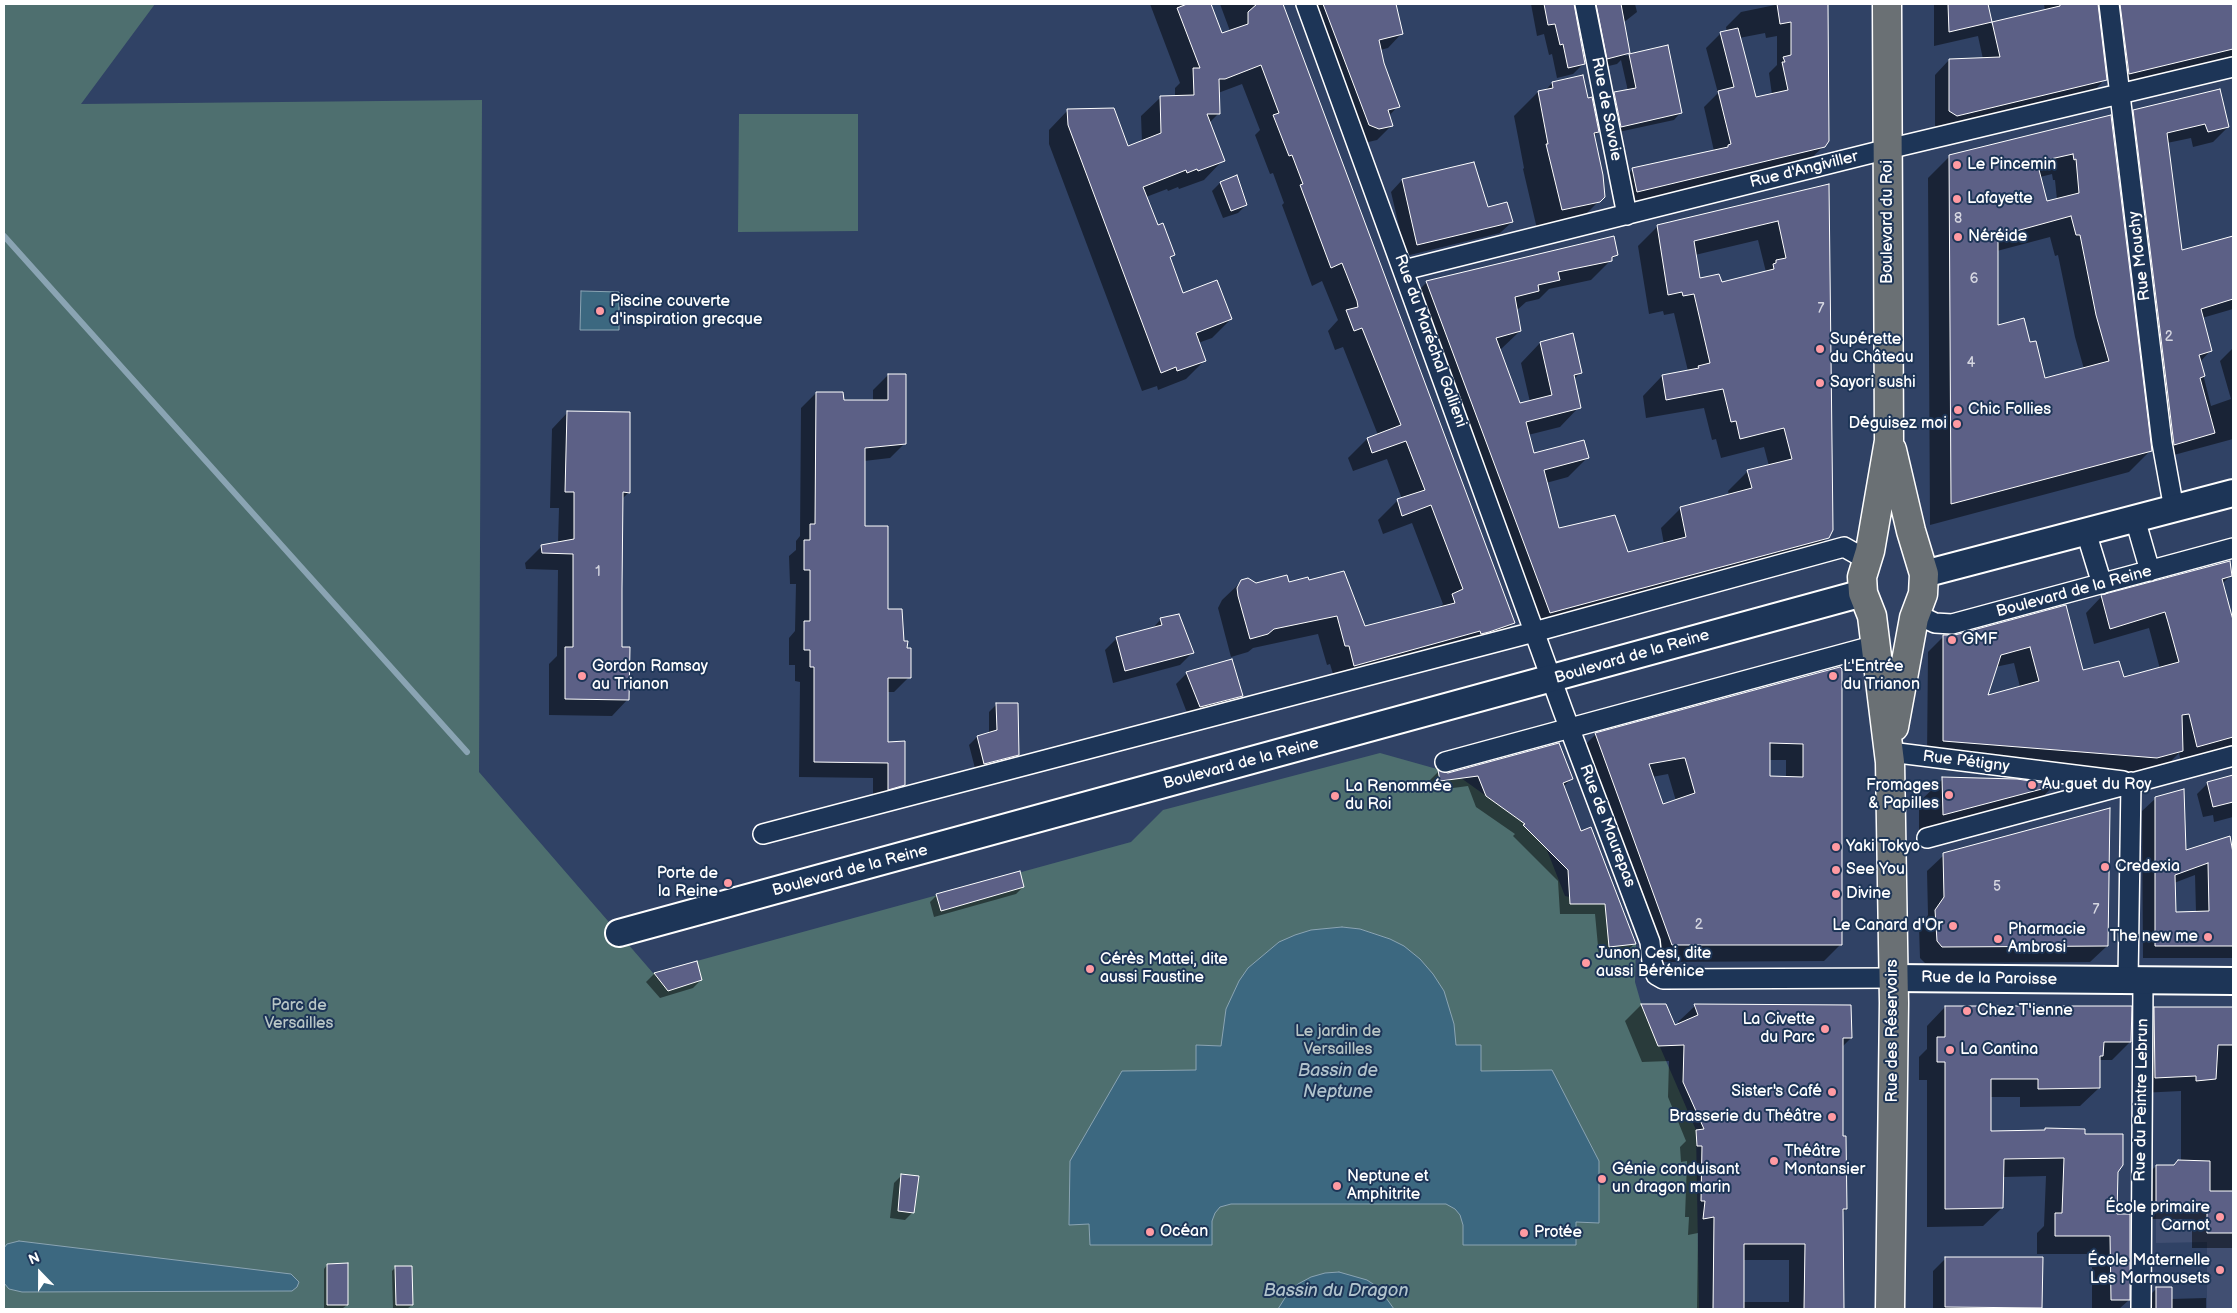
<!DOCTYPE html>
<html>
<head>
<meta charset="utf-8">
<style>
	body { margin:0 }
	#map { position:relative; width:2237px; height:1313px; overflow:hidden; background:#304265; font-family:"Balsamiq Sans",sans-serif }
	canvas { display:block }
	.frame { position:absolute; inset:0; border:5px solid #fff; pointer-events:none }
	.north { position:absolute; left:15px; top:1248px; width:50px; height:50px; -webkit-text-stroke:4px #1d3557; paint-order:stroke; rotate:338deg; font-size:14px; font-weight:700; line-height:20px; text-align:center; color:#fff }
	.north::after { content:''; display:block; margin:auto; width:18px; height:22px; background:#fff; clip-path:polygon(50% 0,100% 100%,50% 72%,0 100%) }
</style>
</head>
<body>
<div id="map">
<canvas width="2237" height="1313"></canvas>
<div class="frame"></div>
<div class="north">N</div>
</div>
<script>
const g = document.querySelector('canvas').getContext('2d');
g.lineJoin = 'round';
function fillPath(path, color) { g.fillStyle = color; g.fill(path, 'evenodd'); }
const toPath = rows => new Path2D(rows.map(r => 'M' + r).join(''));
function strokePath(path, color, width, dash) { g.strokeStyle = color; g.lineWidth = width; g.lineCap = dash ? 'butt' : 'round'; g.setLineDash(dash || []); g.stroke(path); }
function write(font, color, halo, rows, align = 'center') {
  g.font = font + ' "Balsamiq Sans",sans-serif'; g.lineWidth = 4; g.setLineDash([]); g.textBaseline = 'middle'; g.strokeStyle = halo; g.fillStyle = color; for (const [text, x, y, turn = 0] of rows) {
    g.save(); g.translate(x, y); g.rotate((+turn || 0) * Math.PI / 180); g.textAlign = isNaN(turn) ? turn : align; if (halo) g.strokeText(text, 0, 0); g.fillText(text, 0, 0); g.restore();
  }
}
const built = toPath([
	[2207,1202,2233,1202,2233,1309,2207,1309,2207,1242,2156,1243,2156,1204]
]);
const green = toPath([
	[4,4,155,4,81,104,482,100,479,772,653,973,1131,842,1163,810,1380,753,1437,769,1461,778,1531,828,1543,840,1565,896,1605,904,1636,944,1635,982,1641,1003,1696,1130,1699,1309,4,1309],
	[739,114,858,114,858,231,738,232]
]);
const water = toPath([
	[581,291,619,292,619,330,580,330,581,291],
	[1342,927,1360,929,1390,939,1404,946,1420,959,1433,974,1444,991,1454,1024,1456,1045,1481,1045,1481,1071,1552,1070,1599,1161,1599,1223,1576,1222,1576,1245,1463,1245,1463,1225,1460,1215,1455,1209,1446,1204,1231,1204,1220,1207,1215,1213,1212,1221,1212,1245,1090,1245,1089,1224,1069,1225,1070,1161,1122,1071,1196,1070,1196,1045,1221,1046,1226,1009,1239,981,1248,968,1279,942,1295,935,1311,930,1342,927],
	[19,1241,291,1274,299,1282,297,1287,292,1291,22,1292,9,1289,4,1283,4,1248,7,1244,19,1241],
	[1339,1272,1367,1280,1379,1288,1394,1309,1278,1309,1288,1293,1298,1284,1311,1277,1325,1273,1339,1272]
]);
const shadow = toPath([
	[1150,4,1210,4,1222,34,1230,31,1220,4,1282,4,1514,622,1495,641,1336,684,1330,664,1327,665,1318,634,1253,648,1248,652,1231,657,1218,608,1222,600,1242,581,1256,584,1288,584,1364,627,1439,608,1443,604,1412,523,1383,534,1378,520,1397,501,1402,499,1387,459,1353,471,1348,458,1367,439,1378,435,1343,347,1335,350,1328,331,1338,320,1322,281,1312,286,1282,205,1284,203,1273,173,1270,174,1255,135,1260,130,1242,84,1218,93,1219,113,1209,123,1223,160,1204,180,1179,189,1178,187,1168,191,1167,189,1146,197,1157,227,1174,255,1169,259,1182,294,1231,319,1212,338,1198,343,1205,360,1186,379,1158,390,1157,386,1142,391,1049,144,1049,130,1068,110,1128,147,1142,142,1141,116,1161,97,1175,97,1175,88,1180,83],
	[1304,4,1395,4,1402,33,1388,48,1380,50,1398,106,1388,117,1391,126,1377,140,1364,143],
	[1531,4,1635,4,1637,12,1623,23,1628,53,1625,56,1667,46,1681,112,1674,120,1614,133,1607,101,1615,94,1628,91,1621,60,1617,64,1596,69,1577,4,1573,5,1584,63,1573,74,1557,78,1552,54,1549,55,1544,34,1537,36],
	[1780,4,1827,4,1828,140,1824,146,1808,161,1622,206,1618,184,1633,169,1714,151,1704,107,1718,93,1706,48,1721,33,1727,32,1726,27,1741,12],
	[1765,33,1766,38,1777,36,1777,65,1769,73,1772,95,1755,98,1739,38],
	[1934,4,1987,4,1991,24,2045,11,2044,4,2141,4,2141,9,2163,4,2233,4,2233,59,2115,88,2106,17,2097,8,2105,79,2091,94,1941,130,1935,126,1935,75,1949,60,1983,59,1978,36,1934,46],
	[1582,76,1587,100,1598,132,1594,136,1603,197,1579,221,1538,233,1523,169,1524,168,1514,116,1538,92,1545,91,1552,83],
	[2134,111,2228,127,2213,142,2193,147,2191,138,2167,143,2181,252,2233,237,2233,309,2202,318,2211,350,2200,362,2211,406,2231,399,2220,361,2233,348,2233,439,2159,459,2119,126],
	[2110,117,2151,450,2129,472,1930,525,1928,178,1950,156],
	[2052,174,2053,180,2055,180,2057,200,2046,202,2040,177],
	[2050,237,2055,256,2058,255,2075,337,2084,369,2045,380,1997,326,1997,251],
	[1473,163,1487,209,1512,222,1500,233,1406,256,1391,192,1402,180],
	[1236,177,1246,205,1238,213,1223,218,1212,191,1220,183],
	[1828,186,1828,537,1808,557,1531,632,1407,302,1427,282,1616,255,1591,280,1549,289,1539,299,1526,302,1516,311,1520,331,1500,350,1519,405,1530,402,1521,363,1540,343,1581,372,1573,380,1579,407,1560,427,1528,435,1533,454,1587,458,1568,477,1546,483,1558,530,1627,554,1664,544,1661,528,1681,508,1729,495,1728,491,1748,471,1769,466,1764,447,1721,458,1716,439,1712,440,1704,408,1646,418,1643,396,1662,376,1688,371,1674,313,1664,315,1663,311,1649,314,1638,246,1657,227],
	[1758,240,1766,272,1721,284,1699,280,1695,255],
	[888,375,905,443,890,458,864,461,864,527,887,610,903,642,909,677,894,692,887,692,887,743,903,785,888,800,873,804,873,778,799,777,800,682,795,681,795,665,789,665,789,638,795,631,796,584,790,584,789,556,796,550,796,541,800,536,801,408,816,393,842,401,873,401,873,390],
	[568,412,629,492,622,499,621,648,628,699,612,716,549,715,549,664,557,656,558,570,526,569,525,563,542,546,558,543,559,508,550,508,552,429],
	[2230,576,2222,584,2233,624,2233,748,2181,762,2179,753,2165,767,2139,774,1927,757,1928,652,1944,636,1955,636,2065,606,2083,671,2123,679,2160,669,2149,628,2094,644,2086,613,2102,596],
	[2014,663,2020,687,1986,696,1995,667],
	[1161,619,1192,653,1180,665,1113,683,1105,650,1117,638,1152,629],
	[1839,668,1841,944,1824,961,1656,962,1579,751,1596,734],
	[1769,760,1786,760,1786,777,1769,777],
	[1668,774,1676,801,1662,806,1652,777],
	[1187,673,1241,696,1230,707,1189,718,1176,684],
	[997,704,1018,755,1010,763,976,772,969,745,977,737,989,734,989,712],
	[1438,772,1448,774,1572,778,1563,787,1580,833,1634,944,1624,954,1599,957,1595,914,1560,914,1558,881,1513,836,1515,834,1476,807,1468,786,1430,791,1428,782],
	[2233,776,2233,817,2214,822,2213,815,2203,817,2197,794,2207,784],
	[1943,779,2054,785,2032,808,1919,838,1919,802],
	[2156,798,2185,852,2229,838,2233,859,2233,958,2143,958,2142,811],
	[2195,875,2196,912,2175,913,2174,883],
	[1944,855,2107,946,2090,962,1925,963,1920,958,1919,927,1928,915,1927,871],
	[1023,887,1016,894,934,917,930,902,937,895],
	[696,962,701,980,693,988,660,998,646,982,654,974],
	[1641,1005,1674,1026,1679,1024,1678,1022,1695,1006,1850,1006,1851,1038,1842,1047,1842,1137,1846,1209,1842,1213,1842,1309,1697,1309,1698,1233,1688,1235,1689,1217,1685,1217,1687,1161,1681,1162,1680,1147,1686,1141,1668,1097,1669,1061,1642,1062,1625,1021],
	[1743,1260,1789,1260,1789,1302,1743,1302],
	[1945,1007,2130,1042,2112,1060,2099,1060,2099,1088,2080,1106,2020,1107,2020,1097,1990,1097,1990,1132,2084,1135,2116,1172,2116,1215,2129,1300,2119,1309,2092,1309,2092,1254,2037,1254,2037,1233,2044,1226,2046,1176,2003,1177,2002,1208,1983,1226,1927,1227,1927,1080,1919,1080,1919,1057,1927,1049,1927,1026],
	[2155,1008,2233,1008,2233,1248,2192,1248,2192,1219,2141,1219,2140,1182,2156,1166,2173,1166,2181,1161,2181,1091,2140,1093,2139,1023],
	[902,1175,913,1212,905,1220,890,1218,894,1183],
	[1946,1258,2041,1307,2039,1309,1933,1309,1933,1271],
	[327,1265,347,1305,343,1308,324,1309,324,1269],
	[396,1267,412,1305,408,1308,393,1309,392,1271],
	[2157,1288,2171,1299,2206,1298,2206,1309,2141,1309,2141,1304]
]);
const stream = toPath([
	[4,236,467,752]
]);
const building = toPath([
	[1187,4,1211,4,1222,33,1248,24,1248,12,1257,4,1283,4,1515,623,1489,632,1481,634,1480,631,1354,666,1349,646,1345,646,1337,616,1274,629,1268,634,1250,639,1238,596,1237,588,1241,580,1248,578,1256,583,1287,575,1289,582,1308,577,1309,580,1344,571,1365,626,1455,603,1452,594,1463,589,1431,505,1402,516,1397,499,1425,490,1406,441,1372,453,1367,438,1401,425,1362,328,1354,331,1346,310,1358,307,1357,301,1342,263,1331,268,1300,185,1303,184,1292,155,1289,156,1273,115,1279,113,1261,65,1225,79,1219,79,1220,114,1207,114,1225,161,1198,171,1197,169,1187,173,1186,170,1143,187,1158,225,1163,223,1175,255,1170,257,1183,293,1217,280,1232,319,1196,333,1206,361,1177,371,1176,367,1161,373,1068,125,1067,109,1114,108,1128,146,1161,133,1160,96,1194,95,1193,68,1200,68,1177,8,1187,4],
	[1323,4,1396,4,1403,34,1379,40,1384,63,1400,107,1388,110,1393,126,1379,129,1369,125,1323,4],
	[1544,4,1574,4,1585,64,1568,68,1563,44,1560,45,1555,24,1548,25,1544,4],
	[1596,4,1621,4,1630,53,1607,59,1596,4],
	[1777,4,1828,4,1829,141,1825,147,1637,192,1632,168,1728,147,1728,145,1731,144,1718,91,1734,87,1720,32,1738,28,1756,97,1788,90,1782,62,1785,62,1783,57,1791,55,1791,22,1780,24,1777,4],
	[1948,4,1988,4,1992,22,1949,32,1948,4],
	[2060,4,2098,4,2107,80,1957,116,1949,111,1949,59,2000,57,1992,22,2060,6,2060,4],
	[2120,4,2233,4,2233,49,2129,74,2120,4],
	[1668,45,1682,113,1621,127,1614,92,1636,88,1629,54,1668,45],
	[1583,75,1588,98,1592,97,1599,132,1594,133,1603,175,1605,197,1600,202,1562,210,1546,144,1548,144,1538,91,1553,88,1552,82,1583,75],
	[2220,89,2229,127,2208,132,2205,124,2167,133,2182,250,2233,236,2233,299,2201,309,2212,351,2199,355,2205,376,2200,378,2215,433,2174,445,2133,110,2220,89],
	[2111,115,2152,451,1951,504,1949,155,2111,115],
	[2073,154,2074,160,2076,159,2079,193,2047,201,2037,162,2073,154],
	[2071,216,2076,235,2080,235,2096,315,2109,361,2045,378,2036,341,2030,342,2024,318,1998,325,1998,236,2071,216],
	[1474,162,1488,207,1507,202,1513,222,1417,245,1402,179,1474,162],
	[1237,175,1247,205,1231,211,1220,182,1237,175],
	[1829,184,1833,530,1829,538,1550,613,1426,281,1614,236,1618,255,1612,257,1612,261,1558,272,1560,280,1538,285,1539,291,1515,297,1521,331,1496,338,1520,403,1552,395,1540,342,1573,333,1582,373,1574,375,1581,408,1526,422,1534,453,1584,440,1589,458,1544,470,1559,528,1615,515,1628,552,1686,537,1680,507,1752,488,1747,470,1792,459,1784,428,1740,439,1736,421,1731,422,1723,389,1666,400,1662,375,1699,368,1698,366,1710,363,1694,294,1683,296,1682,292,1668,295,1657,225,1829,184],
	[1778,221,1786,258,1776,260,1776,263,1773,264,1774,269,1722,282,1719,274,1700,278,1694,241,1778,221],
	[888,374,906,374,906,444,865,448,865,526,888,526,888,609,902,609,904,641,908,641,907,648,911,648,911,678,888,678,888,742,905,741,905,785,888,790,888,763,814,762,814,667,810,667,810,650,804,650,804,621,810,621,810,570,804,570,804,540,810,540,810,524,815,524,816,392,843,392,844,400,888,400,888,374],
	[567,411,630,412,630,493,623,492,622,589,622,647,630,647,629,700,565,699,565,647,573,647,573,554,542,553,541,545,574,539,574,492,565,492,567,411],
	[2230,561,2232,576,2222,579,2233,620,2233,737,2197,747,2189,714,2182,715,2183,751,2157,758,1943,741,1943,635,1955,635,2066,605,2083,670,2119,661,2124,677,2179,662,2168,622,2165,612,2110,629,2101,595,2230,561],
	[2030,647,2039,681,1988,695,2001,655,2030,647],
	[1179,614,1194,653,1125,671,1116,637,1162,625,1160,618,1179,614],
	[1232,659,1243,696,1200,707,1186,672,1232,659],
	[1840,667,1842,669,1842,945,1672,945,1595,733,1840,667],
	[1770,743,1803,744,1803,777,1770,776,1770,743],
	[1683,758,1685,758,1695,793,1663,804,1649,764,1683,758],
	[996,703,1018,703,1019,755,984,764,977,736,997,730,996,703],
	[1559,743,1573,779,1563,783,1581,831,1591,827,1636,944,1609,947,1605,904,1570,904,1568,870,1523,825,1525,824,1486,796,1478,776,1440,781,1438,770,1448,773,1559,743],
	[2233,775,2233,802,2213,807,2207,782,2233,775],
	[1942,777,2017,779,2057,785,1943,815,1942,777],
	[2184,789,2186,850,2230,836,2233,853,2233,946,2155,946,2155,797,2184,789],
	[2208,863,2209,911,2176,912,2175,875,2208,863],
	[2110,808,2108,946,1942,947,1937,941,1935,910,1944,897,1943,853,2110,808],
	[1020,871,1024,887,941,911,936,894,1020,871],
	[697,961,702,980,668,991,654,973,697,961],
	[1641,1004,1666,1004,1675,1025,1698,1015,1694,1004,1851,1005,1852,1038,1843,1038,1843,1136,1846,1136,1847,1209,1843,1209,1844,1309,1804,1309,1805,1244,1744,1244,1744,1309,1713,1309,1714,1217,1703,1219,1705,1201,1701,1201,1702,1146,1697,1146,1696,1130,1704,1129,1683,1082,1684,1045,1658,1046,1641,1004],
	[1945,1006,2132,1006,2131,1042,2104,1042,2103,1056,2100,1056,2100,1088,2038,1089,2038,1079,1991,1079,1991,1131,2045,1130,2045,1128,2085,1129,2085,1134,2123,1134,2123,1165,2118,1172,2117,1214,2130,1214,2130,1300,2111,1300,2110,1236,2055,1236,2055,1213,2062,1213,2064,1158,2004,1159,2003,1208,1945,1209,1945,1062,1937,1062,1937,1037,1945,1037,1945,1006],
	[2154,1007,2233,1007,2233,1045,2218,1045,2216,1079,2196,1081,2196,1076,2155,1078,2154,1007],
	[2178,1160,2210,1161,2210,1191,2233,1191,2233,1233,2207,1233,2207,1203,2156,1204,2156,1165,2174,1165,2178,1160],
	[901,1174,919,1176,914,1213,898,1211,901,1174],
	[1945,1257,2043,1257,2042,1308,1945,1307,1945,1257],
	[348,1263,348,1305,327,1305,327,1264,348,1263],
	[395,1266,412,1266,413,1305,396,1305,395,1266],
	[2156,1287,2172,1287,2172,1309,2156,1309,2156,1287]
]);
const street = toPath([
	[1306,4,1563,711,1650,942,1652,962,1656,975,1663,979,1894,978],
	[1585,4,1627,215],
	[2109,4,2162,443,2174,509],
	[1404,270,1888,149,2233,67],
	[2135,519,2150,571],
	[2086,532,2102,584],
	[1916,614,1935,623,1952,624,2233,548],
	[1890,752,2123,781],
	[1445,762,1876,645],
	[763,834,1534,632,1844,547,1867,560],
	[1927,838,2233,756],
	[2128,980,2131,782],
	[2141,1309,2143,980]
]);
const secondary = toPath([
	[1924,574,2233,493],
	[619,933,1863,593],
	[1894,978,2233,981]
]);
const primary = toPath([
	[1887,4,1889,441,1870,551,1862,577,1863,593,1872,616,1890,762,1894,1003,1890,1309],
	[1892,450,1911,531,1924,574,1923,594,1914,618,1894,727]
]);
const markers = [
	[1957,165,5,"#ff9aa2"],
	[1957,199,5,"#ff9aa2"],
	[1958,237,5,"#ff9aa2"],
	[600,311,5,"#ff9aa2"],
	[1820,349,5,"#ff9aa2"],
	[1820,383,5,"#ff9aa2"],
	[1958,410,5,"#ff9aa2"],
	[1957,424,5,"#ff9aa2"],
	[1952,640,5,"#ff9aa2"],
	[582,676,5,"#ff9aa2"],
	[1833,676,5,"#ff9aa2"],
	[2032,785,5,"#ff9aa2"],
	[1949,795,5,"#ff9aa2"],
	[1335,796,5,"#ff9aa2"],
	[1836,847,5,"#ff9aa2"],
	[2105,867,5,"#ff9aa2"],
	[1836,870,5,"#ff9aa2"],
	[728,883,5,"#ff9aa2"],
	[1836,894,5,"#ff9aa2"],
	[1953,926,5,"#ff9aa2"],
	[2208,937,5,"#ff9aa2"],
	[1998,939,5,"#ff9aa2"],
	[1586,963,5,"#ff9aa2"],
	[1090,969,5,"#ff9aa2"],
	[1967,1011,5,"#ff9aa2"],
	[1825,1029,5,"#ff9aa2"],
	[1950,1050,5,"#ff9aa2"],
	[1832,1092,5,"#ff9aa2"],
	[1832,1117,5,"#ff9aa2"],
	[1774,1161,5,"#ff9aa2"],
	[1602,1179,5,"#ff9aa2"],
	[1337,1186,5,"#ff9aa2"],
	[2220,1217,5,"#ff9aa2"],
	[1150,1232,5,"#ff9aa2"],
	[1524,1233,5,"#ff9aa2"],
	[2220,1270,5,"#ff9aa2"]
];
const numberNames = [
	["8",1958,219],
	["6",1974,279],
	["7",1821,309],
	["2",2169,337],
	["4",1971,363],
	["1",598,572],
	["5",1997,887],
	["7",2096,910],
	["2",1699,925]
];
const streetNames = [
	["Rue de Savoie",1606,109,79],
	["Rue d'Angiviller",1804,170,-14],
	["Boulevard du Roi",1888,222,-90],
	["Rue Mouchy",2140,256,-97],
	["Rue du Maréchal Gallieni",1430,341,70],
	["Boulevard de la Reine",2074,592,-15],
	["Boulevard de la Reine",1632,657,-16],
	["Rue Pétigny",1966,762,7],
	["Boulevard de la Reine",1241,764,-15],
	["Rue de Maurepas",1607,826,69],
	["Boulevard de la Reine",850,871,-15],
	["Rue de la Paroisse",1989,979,1],
	["Rue des Réservoirs",1893,1031,-90],
	["Rue du Peintre Lebrun",2142,1100,-89]
];
const poiNames = [
	["Le Pincemin",1967,165],
	["Lafayette",1967,199],
	["Néréide",1968,237],
	["Piscine couverte",610,302],
	["d'inspiration grecque",610,320],
	["Supérette",1830,340],
	["du Château",1830,358],
	["Sayori sushi",1830,383],
	["Chic Follies",1968,410],
	["Déguisez moi",1947,424,"right"],
	["GMF",1962,640],
	["Gordon Ramsay",592,667],
	["au Trianon",592,685],
	["L'Entrée",1843,667],
	["du Trianon",1843,685],
	["Au guet du Roy",2042,785],
	["Fromages",1939,786,"right"],
	["& Papilles",1939,804,"right"],
	["La Renommée",1345,787],
	["du Roi",1345,805],
	["Yaki Tokyo",1846,847],
	["Credexia",2115,867],
	["See You",1846,870],
	["Porte de",718,874,"right"],
	["la Reine",718,892,"right"],
	["Divine",1846,894],
	["Le Canard d'Or",1943,926,"right"],
	["Pharmacie",2008,930],
	["Ambrosi",2008,948],
	["The new me",2198,937,"right"],
	["Junon Cesi, dite",1596,954],
	["aussi Bérénice",1596,972],
	["Cérès Mattei, dite",1100,960],
	["aussi Faustine",1100,978],
	["Chez T'ienne",1977,1011],
	["La Civette",1815,1020,"right"],
	["du Parc",1815,1038,"right"],
	["La Cantina",1960,1050],
	["Sister's Café",1822,1092,"right"],
	["Brasserie du Théâtre",1822,1117,"right"],
	["Théâtre",1784,1152],
	["Montansier",1784,1170],
	["Génie conduisant",1612,1170],
	["un dragon marin",1612,1188],
	["Neptune et",1347,1177],
	["Amphitrite",1347,1195],
	["École primaire",2210,1208,"right"],
	["Carnot",2210,1226,"right"],
	["Océan",1160,1232],
	["Protée",1534,1233],
	["École Maternelle",2210,1261,"right"],
	["Les Marmousets",2210,1279,"right"]
];
const parkNames = [
	["Parc de",299,1006],
	["Versailles",299,1024],
	["Le jardin de",1338,1032],
	["Versailles",1338,1050]
];
const waterNames = [
	["Bassin de",1338,1071],
	["Neptune",1338,1092],
	["Bassin du Dragon",1336,1291]
];
fillPath(built, '#414f72');
fillPath(green, '#4e6f6f');
fillPath(water, '#3c6880');
strokePath(water, '#8aa4b3', 1);
fillPath(shadow, '#0007');
strokePath(stream, '#8aa4b3', 6);
fillPath(building, '#5c6086');
strokePath(building, '#fff', 1);
strokePath(street, '#fff', 22);
strokePath(secondary, '#fff', 30);
strokePath(primary, '#fff', 31);
strokePath(street, '#1d3557', 19);
strokePath(secondary, '#1d3557', 26);
strokePath(primary, '#6a7074', 28);
for (const [x, y, r, color] of markers) { const dot = new Path2D(); dot.arc(x, y, r, 0, 2 * Math.PI); g.fillStyle = color; g.fill(dot); strokePath(dot, '#1d3557', 2); }
write('14px', '#d6d7e1', null, numberNames);
write('16px', '#fff', '#1d3557', streetNames);
write('16px', '#fff', '#1d3557', poiNames, 'left');
write('16px', '#b8c5c5', '#1d3557', parkNames);
write('italic 18px', '#b1c3cc', '#1d3557', waterNames);
</script>
</body>
</html>
